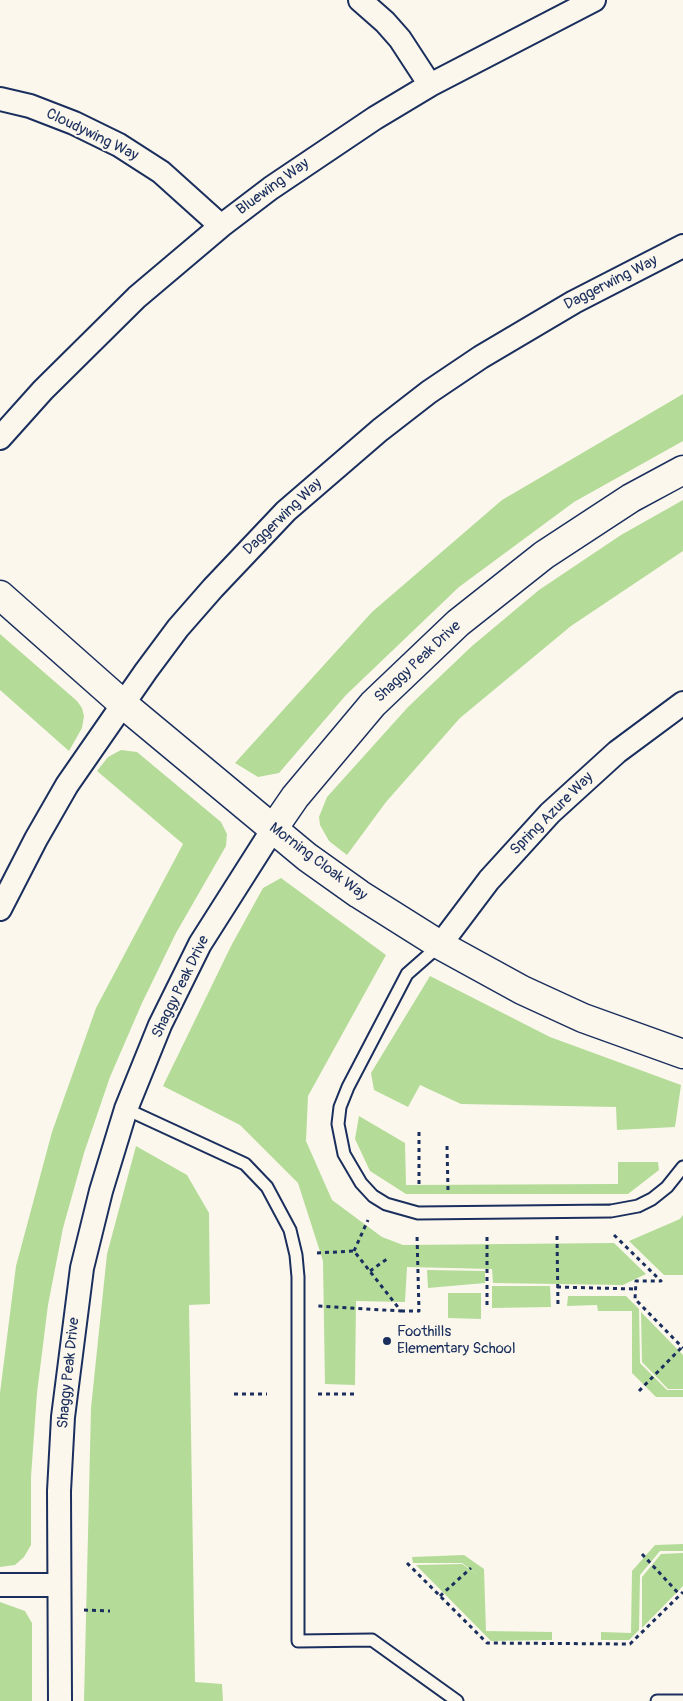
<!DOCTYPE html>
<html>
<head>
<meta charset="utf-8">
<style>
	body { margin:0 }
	canvas { display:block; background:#fbf7ec }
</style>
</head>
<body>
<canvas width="683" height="1701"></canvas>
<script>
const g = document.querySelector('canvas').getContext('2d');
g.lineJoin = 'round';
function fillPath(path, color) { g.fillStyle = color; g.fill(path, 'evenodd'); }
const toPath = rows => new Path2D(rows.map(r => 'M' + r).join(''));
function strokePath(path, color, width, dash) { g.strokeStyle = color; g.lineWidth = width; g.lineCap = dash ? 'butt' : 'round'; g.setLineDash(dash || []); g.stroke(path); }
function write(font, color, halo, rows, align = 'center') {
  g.font = font + ' Pangolin,sans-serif'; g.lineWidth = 4; g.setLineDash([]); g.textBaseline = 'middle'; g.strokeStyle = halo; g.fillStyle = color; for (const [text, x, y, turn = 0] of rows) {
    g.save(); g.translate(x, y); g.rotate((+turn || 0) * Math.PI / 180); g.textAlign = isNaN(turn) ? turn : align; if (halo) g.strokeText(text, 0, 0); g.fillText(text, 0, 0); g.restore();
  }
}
const green = toPath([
	[683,394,683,441,574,502,459,587,346,695,279,773,258,777,235,763,372,612,502,500],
	[683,500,683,551,571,626,460,718,386,802,347,855,329,841,320,825,319,817,327,797,408,707,472,646,539,590,621,535],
	[0,634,77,701,82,708,84,716,82,728,69,751,0,690],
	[121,750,137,752,221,822,227,834,226,846,176,933,142,1003,110,1077,84,1153,63,1228,48,1305,37,1393,31,1477,31,1545,24,1557,15,1565,0,1567,0,1393,16,1266,52,1132,96,1008,183,844,97,771,108,757],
	[281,878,386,955,308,1096,306,1141,332,1200,382,1237,403,1245,614,1243,646,1274,623,1285,493,1283,492,1269,407,1267,405,1302,356,1301,355,1385,325,1384,323,1261,298,1183,240,1125,163,1086,231,946,263,888],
	[430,976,550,1037,681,1085,675,1127,617,1130,616,1107,461,1104,420,1085,408,1107,374,1090,371,1073],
	[359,1116,405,1143,406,1185,618,1184,618,1162,658,1162,659,1170,628,1194,406,1194,370,1171,355,1139],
	[136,1146,187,1175,209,1213,210,1304,189,1305,195,1682,222,1684,223,1701,84,1701,91,1408,107,1254],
	[683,1215,683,1275,664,1275,629,1241,680,1219],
	[427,1270,485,1271,485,1283,428,1288],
	[492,1286,550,1286,551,1307,492,1308],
	[448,1293,481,1293,481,1319,448,1318],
	[568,1296,626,1296,639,1309,640,1363,667,1390,683,1390,683,1397,656,1397,632,1373,632,1311,598,1311,597,1305,567,1306],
	[641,1312,683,1355,683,1389,668,1389,642,1362],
	[683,1544,683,1551,660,1551,640,1575,639,1630,629,1640,601,1640,601,1632,631,1633,632,1571,655,1545],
	[683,1553,683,1586,642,1628,642,1577,661,1554],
	[464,1555,484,1569,486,1631,552,1632,552,1640,491,1641,416,1565,462,1564,478,1575,462,1563,413,1563,412,1557],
	[0,1602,25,1611,32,1623,32,1701,0,1701]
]);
const path = toPath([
	[419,1132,419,1187],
	[447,1146,448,1190],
	[614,1235,661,1281,636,1281,635,1299,683,1348],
	[557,1236,558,1307],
	[487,1237,487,1307],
	[354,1251,368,1220],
	[317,1253,354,1251,401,1311,317,1306],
	[370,1271,387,1259],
	[557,1287,635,1289],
	[401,1311,419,1311,417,1235],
	[639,1391,682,1347],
	[234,1394,267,1394],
	[318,1394,354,1394],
	[642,1554,680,1595],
	[407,1563,487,1643,630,1644,683,1592],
	[440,1596,471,1568],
	[84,1610,110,1611]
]);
const lane = toPath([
	[440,945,407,974,348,1087,340,1107,338,1124,344,1154,361,1183,373,1196,386,1204,418,1213,611,1211,638,1206,652,1199,667,1187,683,1167],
	[126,1109,245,1164,267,1187,290,1230,296,1255,298,1277,298,1641,372,1640,457,1701],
	[657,1701,683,1701]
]);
const street = toPath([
	[360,0,385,22,400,39,430,85],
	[0,99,30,106,74,123,119,145,161,172,221,226],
	[0,438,43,390,137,297,221,226,271,188,375,118,430,85,594,0],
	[0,909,36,839,67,785,146,671,178,628,213,588,286,511,380,430,429,392,481,357,574,302,683,246],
	[440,945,489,880,550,813,617,752,683,703],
	[0,1585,59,1585],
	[60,1701,59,1491,63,1417,82,1268,101,1191,126,1109,160,1025,200,944,273,829]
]);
const secondary = toPath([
	[0,595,123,704,307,857,359,894,440,945,522,990,583,1018,683,1054],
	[273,829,295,797,373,704,458,623,544,555,631,498,683,470]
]);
const markers = [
	[387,1341,5,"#1b2f5e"]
];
const streetNames = [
	["Cloudywing Way",92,135,26],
	["Bluewing Way",273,187,-36],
	["Daggerwing Way",611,283,-27],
	["Daggerwing Way",283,517,-44],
	["Shaggy Peak Drive",418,662,-43],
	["Spring Azure Way",552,814,-45],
	["Morning Cloak Way",318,862,37],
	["Shaggy Peak Drive",181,987,-64],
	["Shaggy Peak Drive",69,1373,-84]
];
const poiNames = [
	["Foothills",397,1332],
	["Elementary School",397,1349]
];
fillPath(green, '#b4dc98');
strokePath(lane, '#1b2f5e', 15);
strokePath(street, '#1b2f5e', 26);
strokePath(secondary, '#1b2f5e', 31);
strokePath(path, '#1b2f5e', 3, [4, 4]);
strokePath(lane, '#fbf7ec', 11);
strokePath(street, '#fbf7ec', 22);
strokePath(secondary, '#fbf7ec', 28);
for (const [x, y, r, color] of markers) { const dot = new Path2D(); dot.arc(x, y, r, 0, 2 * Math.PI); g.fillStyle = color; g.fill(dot); strokePath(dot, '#fbf7ec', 2); }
write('15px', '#1b2f5e', '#fbf7ec', streetNames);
write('15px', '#1b2f5e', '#fbf7ec', poiNames, 'left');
</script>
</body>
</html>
